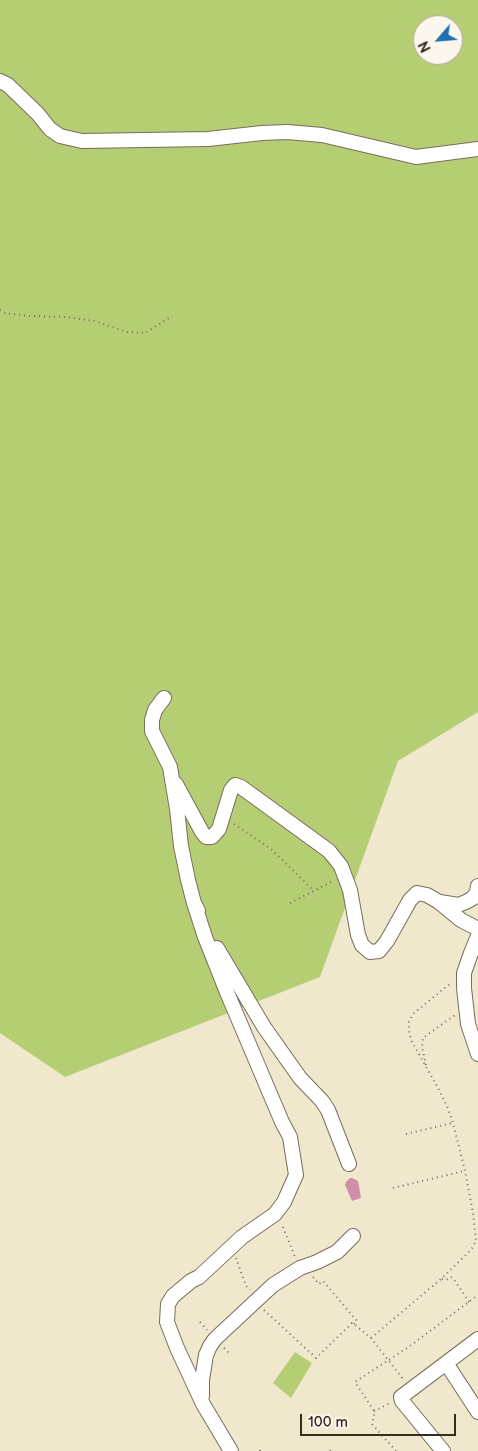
<!DOCTYPE html>
<html>
<head>
<meta charset="utf-8">
<style>
	body { margin:0 }
	#map { position:relative; width:478px; height:1451px; overflow:hidden; background:#efe8cc; font-family:"Balsamiq Sans",sans-serif }
	canvas { display:block }
	.north { position:absolute; left:413px; top:15px; width:50px; height:50px; box-sizing:border-box; background:#fbf7ec; border:1px solid #aea59a; border-radius:50%; rotate:243deg; font-size:14px; font-weight:700; line-height:20px; text-align:center; color:#3b2a1e }
	.north::after { content:''; display:block; margin:auto; width:18px; height:22px; background:#1f6fb2; clip-path:polygon(50% 0,100% 100%,50% 72%,0 100%) }
	.scale { position:absolute; left:300px; top:1414px; width:156px; height:22px; box-sizing:border-box; border:2px solid #3b2a1e; border-top:0; padding-left:6px; font-size:15px; line-height:18px; white-space:nowrap; color:#3b2a1e; -webkit-text-stroke:4px #fbf7ec; paint-order:stroke }
</style>
</head>
<body>
<div id="map">
<canvas width="478" height="1451"></canvas>
<div class="north">N</div>
<div class="scale">100 m</div>
</div>
<script>
const g = document.querySelector('canvas').getContext('2d');
g.lineJoin = 'round';
function fillPath(path, color) { g.fillStyle = color; g.fill(path, 'evenodd'); }
const toPath = rows => new Path2D(rows.map(r => 'M' + r).join(''));
function strokePath(path, color, width, dash) { g.strokeStyle = color; g.lineWidth = width; g.lineCap = dash ? 'butt' : 'round'; g.setLineDash(dash || []); g.stroke(path); }
const green = toPath([
	[0,0,478,0,478,712,398,761,320,977,65,1077,0,1033],
	[423,25,453,25,453,55,423,55],
	[295,1352,312,1363,291,1398,273,1383]
]);
const building = toPath([
	[350,1178,352,1178,358,1181,361,1198,352,1201,345,1185,346,1182]
]);
const path = toPath([
	[0,310,5,313,30,316,66,317,95,321,127,332,145,333,172,316],
	[234,824,271,849,313,890],
	[290,903,333,881],
	[426,1065,422,1047,423,1038,455,1015],
	[406,1134,452,1123],
	[393,1188,464,1171],
	[283,1227,295,1257],
	[236,1258,246,1286,250,1290],
	[313,1277,319,1284,323,1281,357,1321,354,1324],
	[442,1279,446,1280,451,1277,453,1278,469,1302],
	[264,1310,316,1358,352,1323,354,1324,371,1338,403,1379],
	[200,1322,207,1330],
	[371,1338,441,1279,471,1250,476,1241,473,1213,465,1171,453,1123,447,1106,438,1088,411,1040,409,1031,409,1022,413,1014,452,982],
	[224,1348,229,1353],
	[374,1411,390,1403],
	[260,1451,260,1450],
	[330,1451,332,1449],
	[396,1451,372,1424,374,1417,374,1411,355,1382,410,1346,478,1295]
]);
const minor = toPath([
	[0,81,8,85,38,114,50,129,60,136,82,141,208,139,262,133,287,132,322,135,416,157,478,149],
	[164,698,155,710,152,720,152,731,170,767,177,809,181,846,188,880,194,903,198,911],
	[176,784,202,832,206,837,212,837,219,829,231,790,235,785,241,787,329,851,341,866,350,890,358,935,362,945,370,952,379,951,387,941,410,900,417,893,427,895,439,902,461,920,478,929],
	[440,902,458,905,466,902,473,898,477,892,478,886],
	[194,903,205,937,226,990,282,1122,290,1137,296,1175,284,1202,275,1214,242,1237,199,1277,191,1281,173,1296,168,1304,167,1322,177,1348,203,1404,231,1451],
	[478,936,471,953,464,973,464,988,468,1024,478,1054],
	[217,948,264,1027,300,1078,322,1101,328,1110,349,1164],
	[446,1363,478,1412],
	[202,1396,202,1380,206,1355,210,1346,215,1339,273,1285,300,1268,317,1262,337,1252,353,1236],
	[443,1451,402,1401,401,1397,478,1339]
]);
fillPath(green, '#b6ce73');
fillPath(building, '#d08eab');
strokePath(minor, '#7a6c5b', 16);
strokePath(path, '#7a6c5b', 2, [1, 4]);
strokePath(minor, '#fff', 14);
</script>
</body>
</html>
